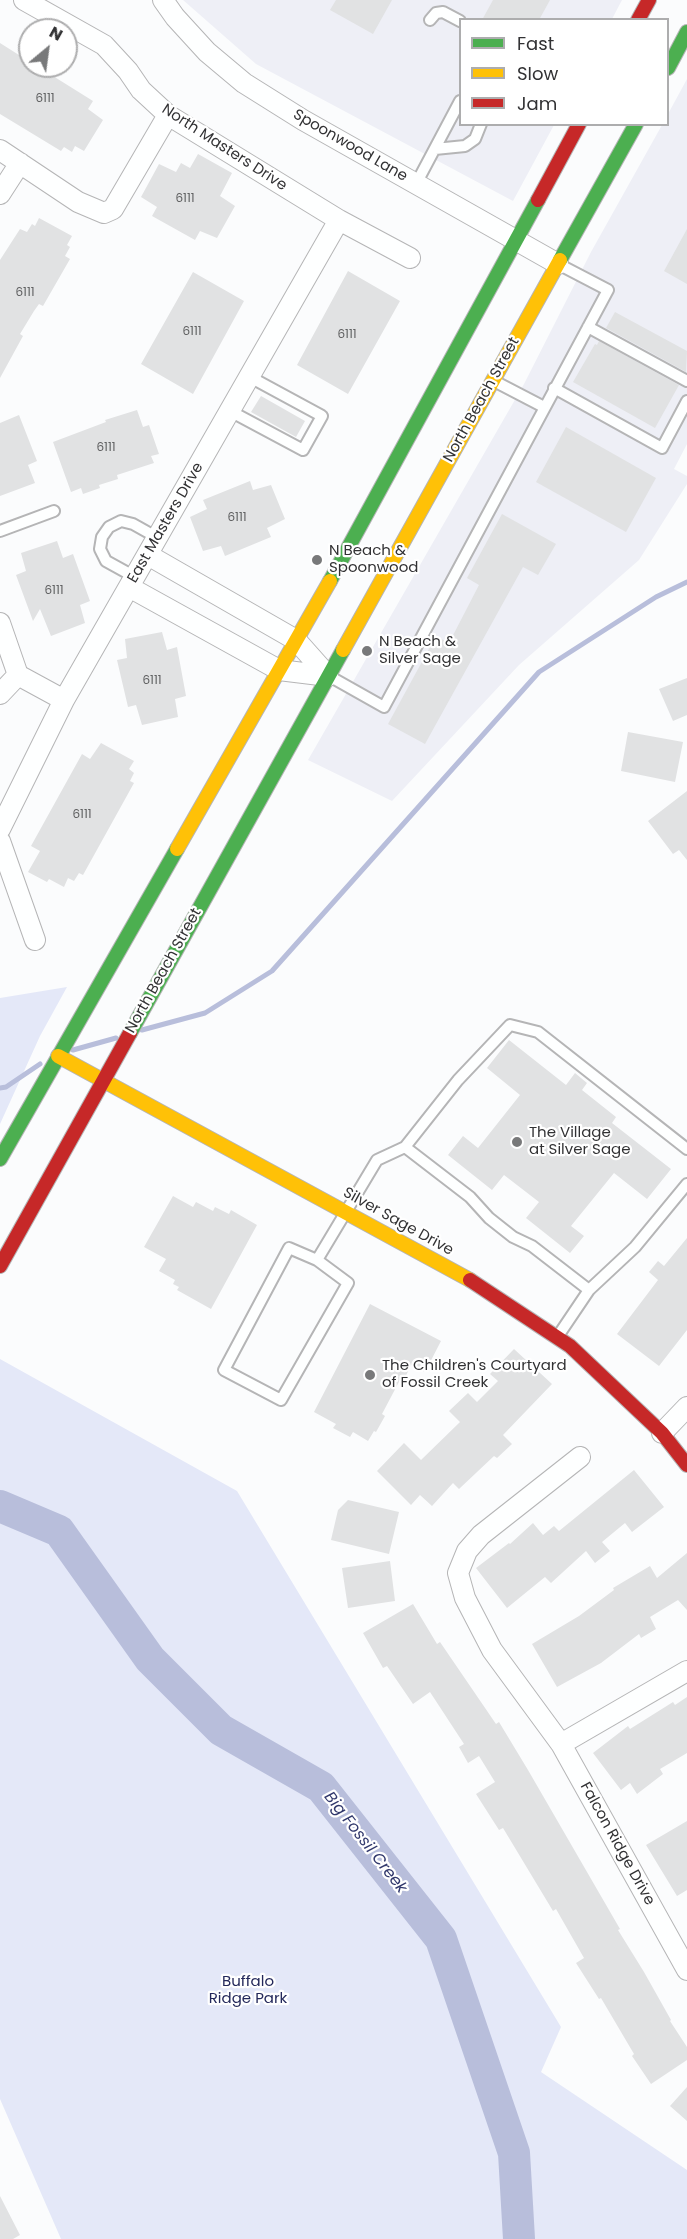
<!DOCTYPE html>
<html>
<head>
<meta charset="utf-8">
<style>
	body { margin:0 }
	#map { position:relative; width:687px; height:2239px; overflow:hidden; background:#fbfcfd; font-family:Poppins,sans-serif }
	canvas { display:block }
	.legend { position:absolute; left:459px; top:18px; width:210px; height:108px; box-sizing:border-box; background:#fff; border:2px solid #adadae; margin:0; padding:8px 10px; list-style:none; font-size:18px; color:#323234 }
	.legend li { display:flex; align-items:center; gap:12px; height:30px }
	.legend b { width:30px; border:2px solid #adadae }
	.north { position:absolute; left:18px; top:18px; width:60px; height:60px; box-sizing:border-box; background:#fff; border:2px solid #adadae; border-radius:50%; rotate:29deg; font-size:16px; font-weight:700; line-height:24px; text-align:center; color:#323234 }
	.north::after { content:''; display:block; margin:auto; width:21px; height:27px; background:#78797a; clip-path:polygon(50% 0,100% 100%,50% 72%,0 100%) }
</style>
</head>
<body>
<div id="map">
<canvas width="687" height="2239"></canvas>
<ul class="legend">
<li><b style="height:8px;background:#4caf50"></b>Fast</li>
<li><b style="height:8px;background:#ffc107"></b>Slow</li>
<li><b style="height:8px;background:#c62828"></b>Jam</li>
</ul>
<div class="north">N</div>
</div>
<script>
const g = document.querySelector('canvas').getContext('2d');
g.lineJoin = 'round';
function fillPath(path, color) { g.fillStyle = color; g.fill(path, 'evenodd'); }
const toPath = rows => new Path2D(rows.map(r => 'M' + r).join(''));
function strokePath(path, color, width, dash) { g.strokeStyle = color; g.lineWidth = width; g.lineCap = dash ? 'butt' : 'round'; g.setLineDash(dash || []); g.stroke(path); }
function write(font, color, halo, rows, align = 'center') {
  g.font = font + ' Poppins,sans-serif'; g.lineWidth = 4.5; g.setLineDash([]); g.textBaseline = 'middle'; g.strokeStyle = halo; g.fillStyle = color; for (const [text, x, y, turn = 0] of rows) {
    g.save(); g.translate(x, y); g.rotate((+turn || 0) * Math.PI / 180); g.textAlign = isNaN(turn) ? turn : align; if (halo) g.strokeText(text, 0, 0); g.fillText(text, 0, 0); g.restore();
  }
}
const built = toPath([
	[183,0,622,0,612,19,460,20,460,124,554,125,513,201,256,64],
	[687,79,687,444,674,469,687,476,687,484,639,560,519,665,392,801,308,760,524,384,591,252,662,125,668,124,668,114]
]);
const green = toPath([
	[67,987,40,1036,0,1124,0,998],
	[0,1359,237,1491,561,2027,541,2072,687,2170,687,2239,61,2239,0,2099]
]);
const stream = toPath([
	[142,1030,205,1013,272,971,539,672,656,597,687,582],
	[73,1050,116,1038],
	[0,1088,6,1087,40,1064]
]);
const river = toPath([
	[0,1506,59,1531,150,1659,221,1730,321,1787,441,1939,514,2153,519,2239]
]);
const building = toPath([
	[336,0,392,0,373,34,330,10],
	[493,0,550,0,539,20,482,20],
	[0,43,30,62,30,66,37,66,93,101,88,109,103,120,84,151,75,146,72,152,64,147,61,151,0,114],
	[198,154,232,173,220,196,235,206,217,238,200,231,195,240,152,216,157,207,141,197,159,164,176,172,181,163,190,168],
	[39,218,72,236,67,245,70,247,65,256,70,259,43,306,39,304,34,311,20,334,23,336,0,378,0,260,20,229,27,232,32,224,35,226],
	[687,229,687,284,664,271],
	[348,271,400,301,348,394,297,365],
	[193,272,244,301,193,394,141,364],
	[615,312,687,351,686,372,606,328],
	[599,341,679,385,655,428,573,382,595,344,597,345],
	[261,396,305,421,296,437,251,412],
	[137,410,143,427,149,425,159,454,151,456,154,463,117,475,118,479,99,485,100,488,83,494,81,488,71,492,53,442,106,422,105,420],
	[19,415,37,461,28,465,35,483,0,496,0,423],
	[566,427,656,478,626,532,536,482],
	[250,481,253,490,271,485,285,519,267,528,271,537,225,556,221,546,203,551,190,517,207,509,203,500],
	[502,514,556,544,538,575,523,567,425,744,388,724,436,636,449,643,479,585,467,578],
	[57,541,63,558,73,554,90,601,80,605,85,623,51,636,40,609,33,621,16,575,26,571,21,553],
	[162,632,167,650,177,647,186,696,175,699,178,717,142,725,136,705,128,707,117,660,127,658,125,639],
	[687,678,687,715,673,721,659,689],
	[628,732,683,742,675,782,621,771],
	[101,743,134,761,129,769,134,773,130,781,134,783,83,875,79,873,74,881,68,878,64,887,49,879,47,882,28,872,40,851,31,846,82,754,90,759],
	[687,791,687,860,679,850,673,854,648,821],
	[509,1040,566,1085,575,1073,587,1083,582,1090,616,1117,612,1123,671,1169,647,1199,614,1173,571,1226,584,1236,570,1253,526,1218,539,1202,504,1175,492,1190,448,1155,463,1136,478,1148,520,1095,487,1068],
	[173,1196,193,1207,196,1202,213,1211,215,1207,229,1214,231,1210,257,1225,211,1309,177,1290,179,1287,173,1284,175,1280,159,1271,166,1259,144,1247],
	[687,1238,687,1330,659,1366,617,1334,658,1280,649,1272,658,1261,664,1266],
	[370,1304,441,1341,425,1372,411,1365,404,1380,401,1378,382,1414,385,1416,376,1432,374,1431,368,1441,353,1432,350,1437,333,1428,336,1424,314,1412],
	[514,1349,552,1384,503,1435,512,1444,497,1458,494,1456,459,1489,453,1483,432,1506,420,1495,411,1505,377,1471,404,1443,421,1460,460,1422,449,1411,468,1393,477,1402,498,1381,490,1374],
	[634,1470,664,1507,632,1532,625,1523,602,1542,610,1551,595,1563,586,1551,551,1583,545,1577,507,1608,476,1568,509,1543,510,1544,533,1523,543,1535,554,1526,559,1531],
	[348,1500,399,1512,389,1554,331,1540,338,1510],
	[687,1553,687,1610,678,1600,650,1617,656,1629,641,1638,639,1634,601,1663,557,1687,532,1644,579,1616,614,1590,613,1588,650,1566,657,1578],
	[390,1561,395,1601,348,1608,342,1568],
	[413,1604,437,1644,440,1642,496,1724,499,1722,528,1770,620,1929,618,1930,644,1972,671,2020,670,2021,687,2047,687,2060,651,2084,632,2056,634,2054,601,1998,599,1999,576,1963,584,1958,556,1909,553,1911,503,1828,499,1830,476,1794,495,1782,479,1756,468,1763,459,1747,464,1744,430,1692,413,1704,387,1666,383,1668,363,1633],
	[687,1697,687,1753,660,1769,663,1774,637,1794,630,1783,621,1790,593,1753,628,1726,630,1729,673,1702,675,1705],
	[687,1821,687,1890,677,1896,646,1845],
	[687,2087,687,2121,670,2106],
	[0,2196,20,2235,13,2239,0,2239]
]);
const lane = toPath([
	[430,20,436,13,443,12,460,21],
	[435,149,465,146,475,139,481,124],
	[416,184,460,101],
	[588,327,687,381],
	[494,381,544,407],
	[554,388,662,448,687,401],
	[230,411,303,450,322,416,250,377],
	[0,531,54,511],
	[135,577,106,561,100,549,102,537,109,527,121,521,133,524,158,538],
	[329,676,384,707,608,290,560,265],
	[405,1147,458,1080,510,1025,538,1032,687,1149],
	[317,1260,348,1283,281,1400,224,1370,289,1248,317,1260,377,1160,405,1147,470,1197,489,1218,513,1237,532,1246,589,1290,558,1336],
	[589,1290,635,1247,687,1184]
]);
const street = toPath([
	[24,0,104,45,128,71,141,90,168,115,339,220,410,258],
	[163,0,175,17,207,52,244,83,303,120,558,264],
	[0,150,78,202,104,213,113,209,168,115],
	[0,194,20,163],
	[148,555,296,640,328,676],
	[129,587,279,670,328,676],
	[0,623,18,675,64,700],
	[0,694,18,675],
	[0,829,64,700,339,220],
	[0,841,35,940],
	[662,1433,687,1407],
	[580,1457,481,1535,467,1551,458,1573,465,1598,492,1650,561,1744,687,1970],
	[561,1744,687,1671]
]);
const fast = toPath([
	[668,68,687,32],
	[560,260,636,124],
	[330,581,538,200],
	[130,1033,343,650],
	[0,1159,177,849]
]);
const slow = toPath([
	[343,650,560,260],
	[177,849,330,581],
	[58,1056,470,1280]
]);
const jam = toPath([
	[638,20,649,0],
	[538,200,579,124],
	[0,1266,130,1033],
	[470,1280,570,1346,662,1433,687,1465]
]);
const markers = [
	[317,560,6,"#78797a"],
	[367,651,6,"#78797a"],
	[517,1142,6,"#78797a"],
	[370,1375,6,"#78797a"]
];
const numberNames = [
	["6111",45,99],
	["6111",185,199],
	["6111",25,293],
	["6111",192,332],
	["6111",347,335],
	["6111",106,448],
	["6111",237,518],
	["6111",54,591],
	["6111",152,681],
	["6111",82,815]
];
const streetNames = [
	["Spoonwood Lane",350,146,30],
	["North Masters Drive",224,148,33],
	["North Beach Street",482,400,-61],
	["East Masters Drive",166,523,-60],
	["North Beach Street",164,971,-61],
	["Silver Sage Drive",398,1222,29],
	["Falcon Ridge Drive",617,1844,61]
];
const poiNames = [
	["N Beach &",329,551],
	["Spoonwood",329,568],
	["N Beach &",379,642],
	["Silver Sage",379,659],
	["The Village",529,1133],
	["at Silver Sage",529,1150],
	["The Children's Courtyard",382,1366],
	["of Fossil Creek",382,1383]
];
const parkNames = [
	["Buffalo",248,1982],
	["Ridge Park",248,1999]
];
const waterNames = [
	["Big Fossil Creek",365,1843,52]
];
fillPath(built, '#eeeff6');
fillPath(green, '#e4e8f8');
strokePath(stream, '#b8bedb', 5);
strokePath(river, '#b8bedb', 32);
fillPath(building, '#e1e2e3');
strokePath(lane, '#b5b5b6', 14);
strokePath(street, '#b5b5b6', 22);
strokePath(fast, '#b5b5b6', 16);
strokePath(slow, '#b5b5b6', 16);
strokePath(jam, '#b5b5b6', 16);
strokePath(lane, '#feffff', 10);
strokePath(street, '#feffff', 20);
strokePath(fast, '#4caf50', 14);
strokePath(slow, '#ffc107', 14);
strokePath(jam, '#c62828', 14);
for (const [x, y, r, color] of markers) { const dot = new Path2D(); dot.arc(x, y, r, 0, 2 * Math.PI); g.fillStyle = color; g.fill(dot); strokePath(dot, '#fff', 2); }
write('12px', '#606162', null, numberNames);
write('15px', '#323234', '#fff', streetNames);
write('15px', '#323234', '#fff', poiNames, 'left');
write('15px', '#24295b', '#fff', parkNames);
write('italic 16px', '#31386c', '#fff', waterNames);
</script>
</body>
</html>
